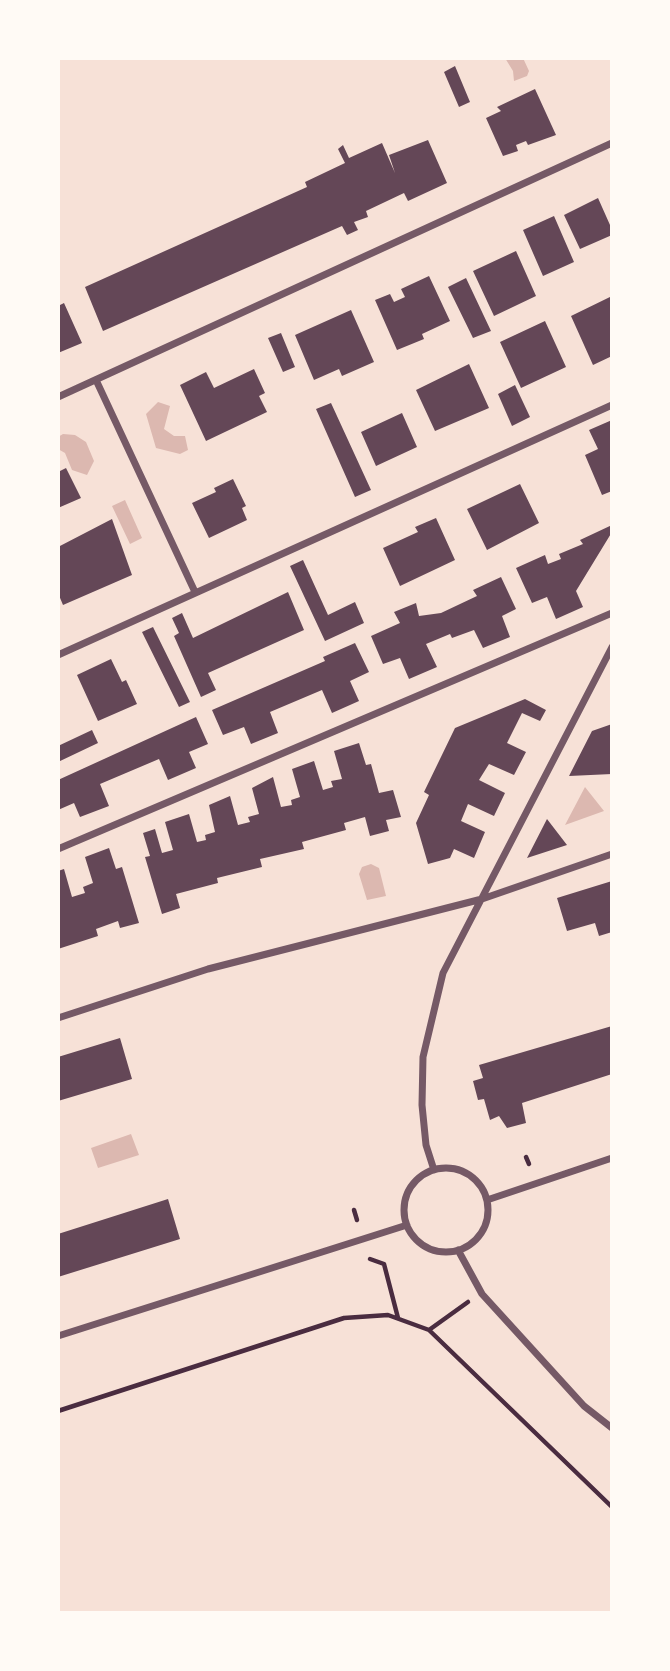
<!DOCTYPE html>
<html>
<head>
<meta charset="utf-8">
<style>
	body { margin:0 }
	#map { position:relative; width:670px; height:1671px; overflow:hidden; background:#f7e1d7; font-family:Montserrat,sans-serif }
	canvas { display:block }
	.frame { position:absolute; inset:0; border:60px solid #fffaf5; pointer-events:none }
</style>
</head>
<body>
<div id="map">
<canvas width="670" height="1671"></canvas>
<div class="frame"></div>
</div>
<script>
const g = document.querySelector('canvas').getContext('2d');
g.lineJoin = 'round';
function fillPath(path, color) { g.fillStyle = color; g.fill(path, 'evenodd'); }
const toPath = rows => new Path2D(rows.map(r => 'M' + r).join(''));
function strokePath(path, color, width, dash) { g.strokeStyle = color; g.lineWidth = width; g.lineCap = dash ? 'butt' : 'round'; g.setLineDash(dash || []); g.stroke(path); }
const water = toPath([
	[505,58,523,58,529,71,527,76,514,81,513,71],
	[158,402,170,406,164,429,174,436,185,436,188,450,180,454,156,448,146,414],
	[63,434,75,435,86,442,94,461,87,475,72,470,65,453,58,449,58,437],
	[125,500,142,538,130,544,112,506],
	[585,787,604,811,565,825],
	[371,864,379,868,386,896,367,900,359,874,362,867],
	[131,1134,139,1155,98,1168,91,1148]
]);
const building = toPath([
	[455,66,470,102,459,107,444,72],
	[535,89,556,135,528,145,526,141,516,145,518,151,503,156,486,118,501,111,497,107],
	[428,140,447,183,408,201,404,193,366,211,368,217,354,222,358,230,347,235,342,226,103,331,85,287,307,187,305,182,345,163,338,149,343,145,349,158,382,143,395,173,389,155],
	[598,198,610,225,612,224,612,235,580,249,564,215],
	[554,216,574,262,543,276,523,230],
	[516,251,536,296,494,316,473,271],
	[429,276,450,321,422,334,424,339,397,350,375,300,390,294,394,302,405,297,401,289],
	[466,278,491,331,473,338,448,287],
	[612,296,612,356,593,365,571,316],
	[64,303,82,343,58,353,58,306],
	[351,310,374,362,342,376,339,369,314,380,295,335],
	[545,321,566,367,521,388,500,342],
	[281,333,295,367,283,372,268,338],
	[469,364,489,408,435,431,416,390],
	[254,369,265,393,259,396,267,412,206,441,180,385,206,372,214,388],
	[515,385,530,417,512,426,498,394],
	[331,403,371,490,355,497,316,409],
	[402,413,417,447,376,466,361,432],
	[612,420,612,491,602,495,585,455,598,449,589,430],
	[66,468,81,498,58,508,58,472],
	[233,479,246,506,242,508,247,520,209,538,192,503,216,492,214,488],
	[520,484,539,523,487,550,467,509],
	[436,518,455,560,400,586,383,548,418,532,415,527],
	[112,519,132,575,63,605,58,593,58,547],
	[612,525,612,532,576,591,583,607,556,619,547,597,532,603,516,568,545,555,548,564,561,559,559,554,583,544,580,540],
	[303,560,328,615,355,602,364,623,325,641,290,566],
	[501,577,516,609,502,616,510,637,483,648,474,630,452,638,450,634,426,644,437,667,409,679,400,658,383,664,371,636,400,623,394,612,416,603,419,616,441,613,477,596,473,590],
	[288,592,304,630,208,673,216,690,201,697,174,636,179,633,172,618,182,613,193,638],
	[153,627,190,702,179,707,142,632],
	[355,643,369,672,350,681,359,701,332,713,322,690,270,712,278,733,251,744,244,727,223,735,212,710,325,661,323,657],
	[111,659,122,682,126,680,137,704,98,721,77,675],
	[525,699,546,710,540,721,522,713,507,743,526,752,514,775,489,764,479,780,505,793,494,816,468,804,461,821,485,832,474,858,454,849,450,858,428,864,416,823,429,795,424,792,455,728],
	[196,717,208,744,189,752,196,768,168,780,159,759,100,784,109,806,80,817,74,803,58,810,58,780],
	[612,724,612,774,569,776,592,731],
	[92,730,98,743,58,762,58,746],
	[359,743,366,765,371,764,379,793,393,790,401,817,386,820,389,831,370,836,365,817,344,823,346,830,302,842,304,849,260,859,262,867,217,878,218,883,176,894,180,908,162,914,145,857,150,856,143,833,155,829,162,853,173,850,165,822,189,814,197,842,206,840,205,835,215,832,209,805,230,796,238,825,250,822,248,817,259,814,252,788,273,777,281,807,292,805,291,800,300,797,292,769,314,761,323,790,333,787,331,781,342,779,334,751],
	[547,819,567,845,527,858],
	[109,848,116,869,122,867,139,923,120,928,118,921,96,929,98,936,58,949,58,871,64,869,72,897,85,893,83,887,93,883,85,857],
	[612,881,612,932,599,936,595,923,567,931,557,898],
	[612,1026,612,1074,522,1103,526,1123,507,1128,499,1116,490,1120,484,1099,478,1100,473,1081,483,1078,479,1065],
	[120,1038,132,1079,58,1101,58,1057],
	[168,1199,180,1239,58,1277,58,1234]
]);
const path = toPath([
	[526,1157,529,1164],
	[354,1210,357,1220],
	[370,1259,384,1264,398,1318],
	[429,1330,468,1302],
	[58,1411,344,1318,388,1315,429,1330,612,1507]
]);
const minor = toPath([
	[96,380,195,592],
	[58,397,612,143],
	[58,655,612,405],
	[58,849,612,613],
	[58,1018,208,969,482,899,612,854],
	'404 1210a42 42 0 1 1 84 0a42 42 0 1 1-84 0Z',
	[434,1170,426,1145,422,1105,423,1057,443,973,612,647],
	[487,1200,612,1158],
	[458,1250,482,1294,584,1406,612,1428],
	[58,1336,407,1225]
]);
fillPath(water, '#dcb8b0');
fillPath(building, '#644757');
strokePath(path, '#4a2c40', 4.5);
strokePath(minor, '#755966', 7);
</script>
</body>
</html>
